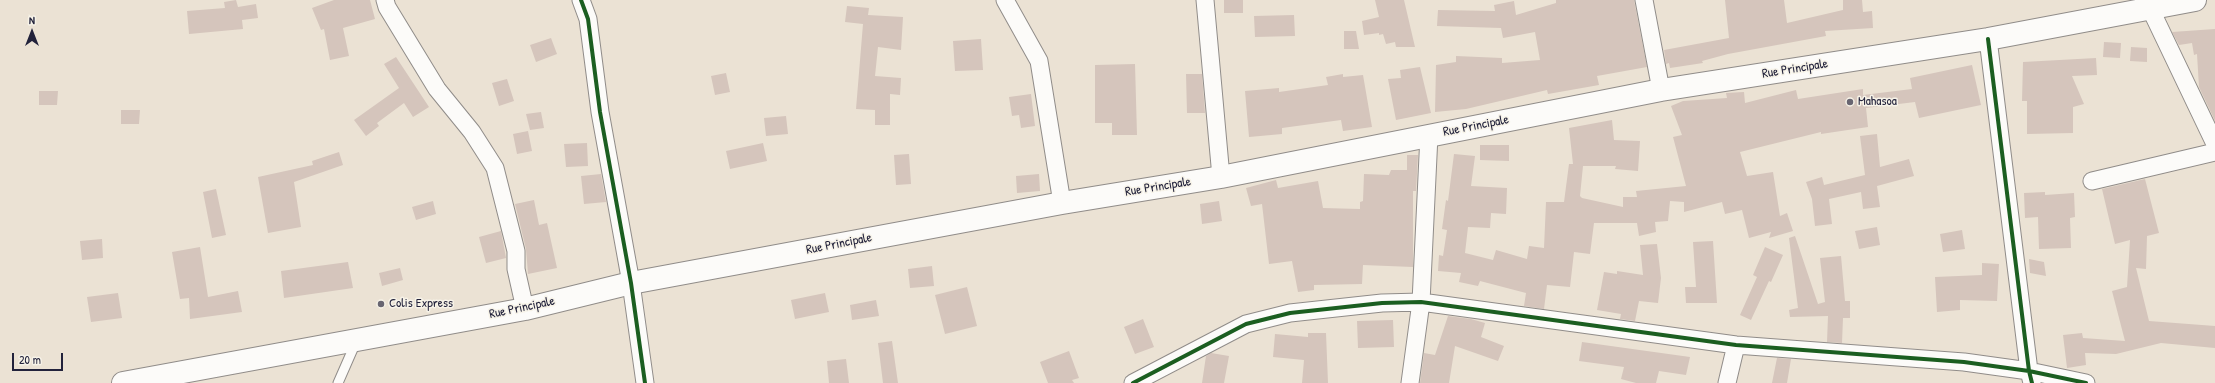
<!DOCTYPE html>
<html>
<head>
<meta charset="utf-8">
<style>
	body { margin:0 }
	#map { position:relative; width:2215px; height:383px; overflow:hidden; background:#ebe2d4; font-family:"Patrick Hand",sans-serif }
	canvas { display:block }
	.north { position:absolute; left:12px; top:12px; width:40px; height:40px; -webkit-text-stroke:3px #f7f3e8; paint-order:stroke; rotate:0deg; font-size:11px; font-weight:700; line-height:16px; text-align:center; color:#22223b }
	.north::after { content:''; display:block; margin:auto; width:14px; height:18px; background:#22223b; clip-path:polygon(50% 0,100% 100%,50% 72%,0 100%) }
	.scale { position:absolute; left:12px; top:353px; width:51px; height:18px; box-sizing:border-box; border:2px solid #22223b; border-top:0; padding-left:5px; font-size:12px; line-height:14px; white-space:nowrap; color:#22223b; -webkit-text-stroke:3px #f7f3e8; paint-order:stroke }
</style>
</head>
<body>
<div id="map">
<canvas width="2215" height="383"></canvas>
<div class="north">N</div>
<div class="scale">20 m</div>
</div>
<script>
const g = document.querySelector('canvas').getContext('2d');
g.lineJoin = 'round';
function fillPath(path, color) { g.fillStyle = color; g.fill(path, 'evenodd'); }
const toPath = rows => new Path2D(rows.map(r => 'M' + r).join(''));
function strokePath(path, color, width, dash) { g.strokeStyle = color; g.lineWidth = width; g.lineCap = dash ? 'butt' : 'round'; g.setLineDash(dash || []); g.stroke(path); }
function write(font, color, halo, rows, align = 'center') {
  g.font = font + ' "Patrick Hand",sans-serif'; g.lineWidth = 3; g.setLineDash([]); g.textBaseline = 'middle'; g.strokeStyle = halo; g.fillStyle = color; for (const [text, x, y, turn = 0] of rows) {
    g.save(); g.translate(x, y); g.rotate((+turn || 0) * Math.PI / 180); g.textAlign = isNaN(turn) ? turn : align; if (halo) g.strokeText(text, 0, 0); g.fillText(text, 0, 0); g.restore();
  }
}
const building = toPath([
	[236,0,238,7,256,4,258,18,242,20,243,29,189,34,187,11,225,8,224,2],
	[334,0,370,0,375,19,343,28,349,56,330,60,324,29,321,30,312,8],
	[1224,0,1243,0,1243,13,1224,13],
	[1375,0,1404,0,1415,47,1396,47,1395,42,1386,44,1383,34,1379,35,1379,33,1364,35,1362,21,1379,17],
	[1556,0,1634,0,1647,67,1597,76,1599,85,1548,94,1547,90,1466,109,1435,112,1436,65,1456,62,1456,56,1502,58,1502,63,1540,60,1535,32,1503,38,1501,28,1437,26,1438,10,1495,11,1494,5,1514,1,1516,15,1556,3],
	[1725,0,1784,0,1787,23,1843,10,1843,0,1862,0,1863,12,1872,11,1873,28,1825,31,1826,36,1728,54,1702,61,1703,63,1670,68,1669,63,1666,64,1664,50,1729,38],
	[847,6,869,8,868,15,903,17,901,50,878,47,875,76,901,78,900,95,890,94,890,125,875,125,875,110,856,109,863,24,845,22],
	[1294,15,1295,36,1255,37,1254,16],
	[2215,29,2215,121,2199,87,2197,54,2194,55,2192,43,2179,45,2172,32],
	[1344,31,1356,31,1359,49,1344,49],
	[551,38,557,54,536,62,530,45],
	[981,39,983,70,955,71,953,41],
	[2104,42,2121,43,2120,58,2103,57],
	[2131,47,2147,48,2147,62,2130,61],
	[396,57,429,107,413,117,404,103,377,123,379,126,366,136,354,120,399,88,384,64],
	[2096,58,2097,75,2072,76,2084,104,2073,107,2073,133,2027,134,2027,101,2022,101,2023,62],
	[1135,64,1137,135,1112,135,1112,123,1095,123,1095,65],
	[1972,65,1981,105,1919,118,1915,102,1866,108,1868,127,1821,134,1821,132,1740,152,1747,176,1773,172,1780,216,1787,213,1793,231,1769,238,1771,232,1749,238,1742,210,1725,214,1722,202,1684,212,1684,202,1670,201,1668,221,1655,222,1656,232,1639,236,1637,223,1594,223,1590,254,1574,252,1570,287,1547,285,1544,309,1524,306,1526,293,1480,281,1478,286,1459,282,1461,273,1438,271,1439,255,1443,256,1447,230,1442,229,1446,200,1448,201,1454,154,1475,156,1471,186,1507,188,1506,214,1491,213,1490,228,1468,227,1465,253,1493,260,1496,250,1527,259,1529,246,1544,248,1546,202,1564,202,1569,164,1573,164,1569,128,1612,120,1614,140,1640,141,1638,171,1615,169,1616,166,1581,166,1583,166,1580,196,1582,198,1623,207,1623,197,1637,197,1636,191,1686,186,1673,137,1682,135,1671,106,1683,101,1727,98,1726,93,1744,92,1745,103,1796,90,1798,99,1863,89,1863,95,1912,89,1910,78],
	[1420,67,1431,113,1396,120,1388,79,1401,78,1400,70],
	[726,73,730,92,715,95,711,76],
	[1186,74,1202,74,1205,113,1187,113],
	[1343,74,1343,77,1363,75,1372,127,1343,131,1341,120,1282,128,1282,134,1249,137,1245,91,1279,88,1279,92,1328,85,1326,77],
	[507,79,514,101,499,106,492,83],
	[39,91,58,91,57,105,39,105],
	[1031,94,1035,126,1021,128,1019,115,1012,116,1009,97],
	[121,110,140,110,139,124,121,124],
	[541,112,544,128,530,130,526,114],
	[786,116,788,134,766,136,764,118],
	[528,131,532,151,517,154,513,134],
	[1877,134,1880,167,1909,159,1914,176,1877,186,1880,207,1863,209,1861,192,1829,199,1832,224,1815,226,1812,199,1806,182,1822,177,1824,185,1865,175,1860,136],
	[587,143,588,166,566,167,564,144],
	[763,143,767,161,730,169,726,151],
	[1480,145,1509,145,1509,161,1480,160],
	[339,152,343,165,294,182,301,227,268,233,258,177,313,165,312,161],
	[909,154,911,184,896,185,894,155],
	[1407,155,1418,155,1416,191,1413,191,1413,267,1363,265,1362,284,1314,285,1314,290,1298,292,1292,261,1269,264,1262,204,1251,206,1246,188,1276,180,1278,188,1318,181,1323,208,1360,209,1360,202,1363,201,1364,174,1389,175,1391,170,1407,170],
	[601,174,606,202,584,204,581,176],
	[1039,174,1040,191,1017,193,1016,176],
	[2145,179,2159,233,2147,236,2146,269,2136,268,2149,321,2215,326,2215,348,2161,343,2116,354,2085,353,2086,365,2067,368,2063,335,2082,333,2083,338,2125,341,2112,291,2127,287,2130,240,2115,244,2102,189],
	[216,189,226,235,212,238,203,192],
	[2045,192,2045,195,2074,193,2075,217,2070,218,2071,248,2039,249,2038,217,2025,218,2024,193],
	[534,200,539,225,547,223,557,268,528,274,526,249,515,204],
	[433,201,436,214,416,220,412,207],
	[1219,201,1222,221,1202,224,1200,204],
	[1877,227,1880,245,1859,249,1855,231],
	[1962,230,1965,249,1943,252,1940,234],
	[501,231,506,258,486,263,479,237],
	[1795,236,1818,304,1825,302,1820,258,1841,256,1845,301,1850,301,1850,318,1843,318,1842,343,1827,342,1828,316,1790,317,1789,310,1798,308,1789,238],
	[102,239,103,258,82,260,80,241],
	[1713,241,1717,303,1686,303,1685,287,1696,287,1693,242],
	[1657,244,1661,278,1658,303,1639,301,1635,321,1620,319,1621,314,1597,310,1604,272,1617,274,1617,271,1643,275,1640,245],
	[200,247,208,297,238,291,242,312,190,319,189,298,180,299,172,252],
	[1765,247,1783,255,1771,282,1769,281,1751,320,1740,315,1757,277,1753,275],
	[2029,259,2044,262,2046,276,2030,273],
	[348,262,353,288,284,298,281,271],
	[1982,263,1999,264,1997,301,1960,300,1960,310,1937,312,1935,277,1982,275],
	[932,266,934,286,910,288,908,269],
	[400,268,403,280,382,286,379,273],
	[967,287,977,326,945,334,935,295],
	[118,293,122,318,91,322,87,297],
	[825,293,829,312,795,319,791,300],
	[876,300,879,316,852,320,850,305],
	[1448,316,1471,319,1485,323,1481,337,1504,346,1498,361,1455,346,1449,383,1420,383,1424,353,1435,355],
	[1143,319,1154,347,1135,354,1124,327],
	[1393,320,1394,347,1358,348,1357,321],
	[1308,333,1326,333,1328,383,1302,383,1304,360,1273,357,1275,334,1308,337],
	[892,341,898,383,883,383,878,343],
	[1582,342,1690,357,1686,375,1659,371,1656,383,1636,383,1621,379,1624,367,1579,361],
	[1069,351,1079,378,1072,380,1074,383,1048,383,1040,362],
	[1211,353,1229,356,1224,383,1202,383,1206,356],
	[1777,358,1791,359,1787,383,1772,383],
	[846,359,849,383,829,383,827,361]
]);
const service = toPath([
	[338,383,356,342]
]);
const minor = toPath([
	[385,0,387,7,437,89,472,132,495,168,516,251,516,269,525,309],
	[581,0,588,19,600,112,631,283,645,383],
	[1005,0,1039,61,1062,203],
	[1205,0,1221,177],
	[1644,0,1661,90],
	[2150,8,2215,144],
	[1988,39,2029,371,2086,383],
	[2092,181,2215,152],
	[1133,383,1246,324,1290,313,1382,303,1421,302,1736,345,1964,362,2029,371,2032,383],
	[1410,383,1421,302,1429,135],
	[1727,383,1736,345]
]);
const secondary = toPath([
	[123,383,525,309,631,283,1062,203,1221,177,1661,90,1988,39,2195,0]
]);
const cycleway = toPath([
	[581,0,588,19,600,112,631,283,645,383],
	[1988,39,2029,371,2086,383],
	[1133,383,1246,324,1290,313,1382,303,1421,302,1736,345,1964,362,2029,371,2032,383]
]);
const markers = [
	[1850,102,4,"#686571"],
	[381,304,4,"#686571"]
];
const streetNames = [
	["Rue Principale",1795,69,-9],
	["Rue Principale",1476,126,-11],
	["Rue Principale",1158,187,-9],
	["Rue Principale",839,244,-11],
	["Rue Principale",522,308,-12]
];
const poiNames = [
	["Mahasoa",1858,102],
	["Colis Express",389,304]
];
fillPath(building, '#d5c5bc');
strokePath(service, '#908c89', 11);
strokePath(minor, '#908c89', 19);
strokePath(secondary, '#908c89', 24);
strokePath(service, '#fcfbf9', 9);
strokePath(minor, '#fcfbf9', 17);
strokePath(secondary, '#fcfbf9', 22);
strokePath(cycleway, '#1b5e20', 4);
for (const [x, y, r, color] of markers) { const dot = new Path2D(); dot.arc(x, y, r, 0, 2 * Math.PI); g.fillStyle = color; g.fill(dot); strokePath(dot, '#f7f3e8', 1.5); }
write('13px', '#22223b', '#f7f3e8', streetNames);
write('13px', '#22223b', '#f7f3e8', poiNames, 'left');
</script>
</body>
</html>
